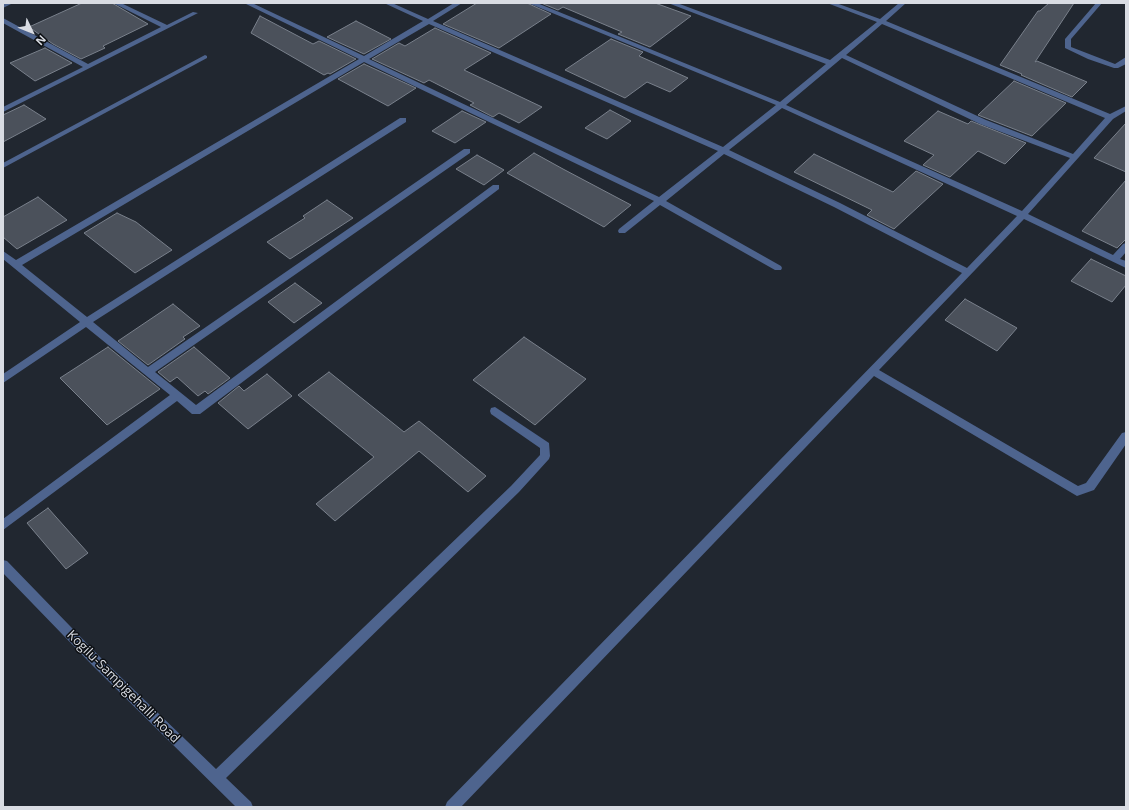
<!DOCTYPE html>
<html>
<head>
<meta charset="utf-8">
<style>
	body { margin:0 }
	#map { position:relative; width:1129px; height:810px; overflow:hidden; background:#212730; font-family:"Open Sans",sans-serif }
	canvas { display:block }
	.frame { position:absolute; inset:0; border:4px solid #d9dce3; pointer-events:none }
	.north { position:absolute; left:12px; top:12px; width:40px; height:40px; -webkit-text-stroke:3px #0d1014; paint-order:stroke; rotate:133deg; font-size:11px; font-weight:700; line-height:16px; text-align:center; color:#d9dce3 }
	.north::after { content:''; display:block; margin:auto; width:14px; height:18px; background:#d9dce3; clip-path:polygon(50% 0,100% 100%,50% 72%,0 100%) }
</style>
</head>
<body>
<div id="map">
<canvas width="1129" height="810"></canvas>
<div class="frame"></div>
<div class="north">N</div>
</div>
<script>
const g = document.querySelector('canvas').getContext('2d');
g.lineJoin = 'round';
function fillPath(path, color) { g.fillStyle = color; g.fill(path, 'evenodd'); }
const toPath = rows => new Path2D(rows.map(r => 'M' + r).join(''));
function strokePath(path, color, width, dash) { g.strokeStyle = color; g.lineWidth = width; g.lineCap = dash ? 'butt' : 'round'; g.setLineDash(dash || []); g.stroke(path); }
function write(font, color, halo, rows, align = 'center') {
  g.font = font + ' "Open Sans",sans-serif'; g.lineWidth = 3; g.setLineDash([]); g.textBaseline = 'middle'; g.strokeStyle = halo; g.fillStyle = color; for (const [text, x, y, turn = 0] of rows) {
    g.save(); g.translate(x, y); g.rotate((+turn || 0) * Math.PI / 180); g.textAlign = isNaN(turn) ? turn : align; if (halo) g.strokeText(text, 0, 0); g.fillText(text, 0, 0); g.restore();
  }
}
const building = toPath([
	[82,3,112,3,148,24,103,46,105,48,81,59,53,44,29,27,82,3],
	[477,3,527,3,551,14,499,48,443,24,477,3],
	[541,3,655,3,691,16,650,47,618,34,622,32,563,7,558,10,541,3],
	[1049,3,1074,3,1035,62,1037,61,1087,82,1072,97,1021,75,1022,74,1000,65,1038,11,1040,11,1049,3],
	[260,16,313,44,319,41,356,59,330,74,328,73,324,75,251,33,260,16],
	[356,21,391,39,364,54,327,37,356,21],
	[435,28,491,53,464,70,542,107,519,123,499,113,493,117,470,105,474,103,429,80,424,83,372,59,399,43,405,46,435,28],
	[611,39,643,52,639,56,688,78,670,92,647,82,625,98,565,70,611,39],
	[45,48,72,63,35,81,10,63,45,48],
	[364,64,416,88,388,106,338,79,364,64],
	[1014,81,1066,103,1032,136,978,115,1014,81],
	[24,105,46,119,3,142,3,115,24,105],
	[610,110,631,121,607,139,585,128,610,110],
	[462,111,486,122,455,143,432,131,462,111],
	[938,111,968,124,971,121,1026,143,1005,164,978,151,950,177,923,165,934,155,904,141,938,111],
	[1126,123,1126,172,1094,158,1126,123],
	[534,153,563,169,631,205,604,227,507,173,534,153],
	[814,154,893,192,916,171,943,184,894,229,867,215,872,210,794,172,814,154],
	[477,155,504,170,484,185,456,169,477,155],
	[1126,180,1126,239,1117,248,1082,231,1126,180],
	[38,197,67,220,17,249,3,237,3,217,38,197],
	[327,200,353,218,290,259,267,242,305,218,303,216,327,200],
	[117,213,136,222,172,250,135,273,84,233,117,213],
	[1091,259,1126,276,1126,285,1112,302,1071,281,1091,259],
	[295,283,322,303,294,323,268,302,295,283],
	[965,299,1017,328,997,351,945,320,965,299],
	[173,304,200,326,183,337,185,339,148,365,118,341,173,304],
	[524,337,586,379,535,425,473,380,524,337],
	[108,347,160,389,107,425,60,378,108,347],
	[194,347,230,378,208,394,205,391,198,396,177,377,170,382,158,372,194,347],
	[329,372,404,432,419,421,486,476,468,492,419,451,335,521,316,504,374,457,298,395,329,372],
	[267,374,292,396,248,429,218,403,239,386,244,391,267,374],
	[48,508,88,553,66,569,27,523,48,508]
]);
const minor = toPath([
	[12,3,11,4,3,8,3,4,12,3],
	[113,3,121,3,167,25,193,12,198,13,3,112,3,107,83,67,3,23,3,18,88,64,161,27,113,3],
	[244,3,252,3,364,56,423,21,384,3,392,3,428,19,454,3,462,3,433,21,723,147,776,105,528,3,537,3,780,102,826,64,668,3,677,3,830,60,877,22,827,3,836,3,880,19,899,3,906,3,886,21,1110,114,1126,106,1126,111,1113,119,1028,214,1113,255,1123,244,1126,243,1126,252,1120,259,1126,261,1126,268,1024,219,879,370,1078,486,1086,483,1122,433,1126,432,1126,444,1094,490,1077,496,874,376,461,807,445,807,447,802,962,273,834,207,724,154,666,201,781,266,782,268,781,270,775,270,660,205,625,233,619,233,618,231,619,229,654,201,364,62,22,265,87,317,400,118,406,118,406,122,93,322,148,367,464,149,470,149,470,153,155,372,196,405,493,185,499,185,499,189,200,414,192,414,177,401,3,530,3,519,170,395,86,327,3,383,3,374,80,322,3,259,3,251,16,260,359,59,244,3],
	[429,24,718,151,659,197,369,59,429,24],
	[882,24,1105,118,1073,154,986,120,846,55,882,24],
	[842,58,980,124,1070,158,1022,211,786,105,842,58],
	[782,108,1017,216,967,268,840,203,729,150,782,108],
	[1096,3,1102,3,1071,39,1071,47,1115,64,1126,57,1126,64,1118,68,1114,68,1088,59,1065,48,1065,39,1096,3],
	[205,55,207,56,207,58,3,168,3,163,205,55],
	[495,407,549,443,550,456,549,459,519,492,226,778,251,802,253,807,236,807,93,666,3,573,3,560,7,561,101,658,216,769,511,486,540,455,540,448,491,414,490,411,491,408,495,407]
]);
const nearStreetnames = [
	["Kogilu-Sampigehalli Road",123,687,45]
];
fillPath(building, '#4b515b');
strokePath(building, '#79808b', 1);
fillPath(minor, '#4e648e');
write('13px', '#d9dce3', '#0d1014', nearStreetnames);
</script>
</body>
</html>
